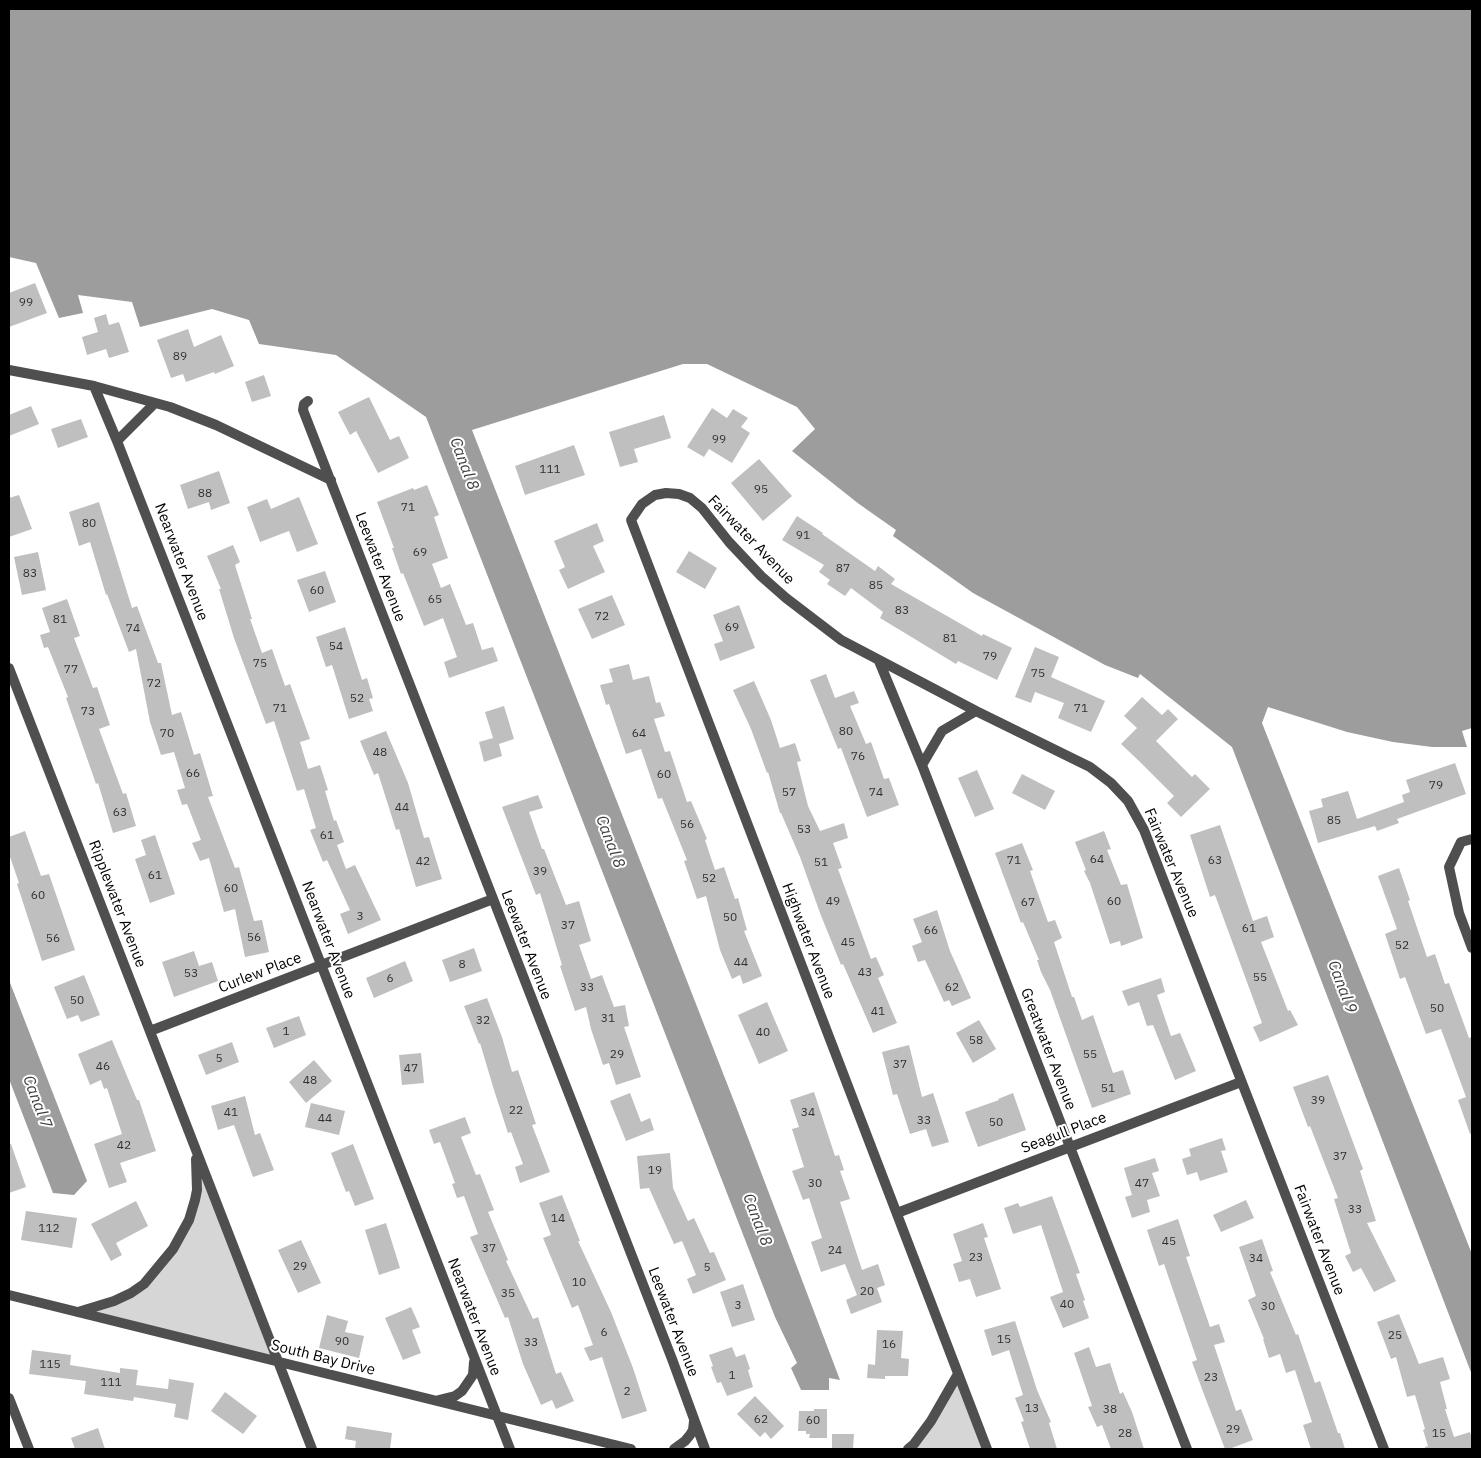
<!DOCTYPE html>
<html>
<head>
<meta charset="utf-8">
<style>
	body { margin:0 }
	#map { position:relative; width:1481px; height:1458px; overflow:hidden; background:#fff; font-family:"IBM Plex Sans",sans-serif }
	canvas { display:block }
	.frame { position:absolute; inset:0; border:10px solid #000; pointer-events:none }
</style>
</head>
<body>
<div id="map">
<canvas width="1481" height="1458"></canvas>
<div class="frame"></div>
</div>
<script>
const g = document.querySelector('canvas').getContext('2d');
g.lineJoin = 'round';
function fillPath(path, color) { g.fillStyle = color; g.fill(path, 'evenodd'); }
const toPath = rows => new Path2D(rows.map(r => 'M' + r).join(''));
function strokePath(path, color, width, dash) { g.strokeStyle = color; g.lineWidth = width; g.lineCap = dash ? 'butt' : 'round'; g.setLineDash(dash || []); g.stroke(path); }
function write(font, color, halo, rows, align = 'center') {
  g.font = font + ' "IBM Plex Sans",sans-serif'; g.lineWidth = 4; g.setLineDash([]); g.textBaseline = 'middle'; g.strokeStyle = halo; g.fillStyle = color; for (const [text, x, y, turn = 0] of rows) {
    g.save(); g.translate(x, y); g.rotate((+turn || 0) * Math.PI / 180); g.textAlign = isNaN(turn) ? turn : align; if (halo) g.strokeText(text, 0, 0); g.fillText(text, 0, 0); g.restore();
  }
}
const green = toPath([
	[199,1165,274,1359,83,1312,140,1291,189,1226],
	[958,1380,984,1449,912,1449]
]);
const water = toPath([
	[9,9,1472,9,1472,728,1462,731,1467,747,1432,747,1393,742,1347,732,1268,707,1262,723,1472,1254,1472,1375,1232,747,1140,674,1138,678,1105,665,973,593,893,536,896,530,859,504,792,451,815,429,797,407,707,364,683,364,472,430,737,1109,840,1380,829,1378,829,1390,801,1390,791,1368,797,1363,775,1317,426,417,336,355,259,344,249,320,212,309,140,327,132,302,78,295,83,313,59,318,36,263,9,257],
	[9,980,87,1181,74,1195,53,1193,9,1079]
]);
const building = toPath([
	[35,283,47,313,9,327,9,293],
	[106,314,109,325,119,322,129,352,109,358,106,349,87,355,82,337,98,332,94,318],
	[188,329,194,347,221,335,234,366,215,374,214,372,186,382,183,374,171,378,157,340],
	[264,375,271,396,252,402,245,382],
	[369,397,390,440,399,436,409,458,378,473,356,431,350,435,338,412],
	[31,406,39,424,9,436,9,415],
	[712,408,727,418,733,409,748,418,741,427,750,433,732,463,709,449,704,457,687,447],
	[664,415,671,438,634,449,638,462,620,467,609,432],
	[81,419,88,437,58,448,51,429],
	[574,445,585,475,525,495,515,466],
	[759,459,792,496,763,521,731,483],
	[219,471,230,503,211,510,209,502,188,509,180,485],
	[427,485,439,515,434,517,448,558,432,564,441,588,450,584,466,625,473,623,482,650,493,647,498,661,449,678,444,662,457,657,443,618,424,626,403,573,401,574,392,548,394,548,377,502,413,488,414,490],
	[19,495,32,529,9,537,9,498],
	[299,497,318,544,297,552,289,531,260,542,247,507,267,499,271,509],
	[99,502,132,608,137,606,158,663,161,663,172,715,181,712,194,755,200,753,213,796,208,797,235,868,239,867,254,921,262,920,269,952,245,957,235,909,224,912,209,858,200,861,192,843,201,840,187,804,182,805,177,790,185,788,174,752,161,755,150,722,136,649,129,652,107,594,106,595,90,542,79,546,69,512],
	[797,516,823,533,822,534,875,571,878,566,895,579,891,584,982,636,983,634,1012,648,997,680,958,661,956,664,880,618,883,612,851,588,845,596,827,584,830,580,819,572,824,565,782,540],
	[597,523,604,541,593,546,605,572,568,589,559,570,565,567,554,541],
	[233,545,240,562,235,565,252,619,250,619,262,653,272,649,285,686,290,684,310,739,300,742,308,769,320,765,328,790,325,791,334,821,336,820,344,842,337,845,346,869,355,865,381,920,348,934,340,914,350,910,327,860,323,862,310,830,316,828,304,789,297,791,274,721,266,724,234,638,219,589,221,589,207,556],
	[689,551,717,568,705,589,676,572],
	[38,552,46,590,22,595,14,557],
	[325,571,336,602,309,612,297,580],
	[612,595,625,625,592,639,578,609],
	[67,599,80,636,74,638,93,688,97,687,110,725,99,729,123,794,126,793,136,826,113,833,98,783,96,784,66,698,68,697,48,647,44,648,40,635,50,632,42,608],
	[739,605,755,648,720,661,714,644,723,641,713,615],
	[345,627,362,680,367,678,373,698,369,699,373,711,349,719,332,665,326,667,316,637],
	[1035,647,1059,657,1051,677,1105,701,1091,732,1058,718,1064,703,1035,692,1031,703,1015,697],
	[629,664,633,680,649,676,656,703,660,702,665,716,654,719,665,752,670,751,687,802,691,801,707,839,705,840,715,870,724,867,735,899,738,898,747,930,744,931,762,976,743,984,740,975,732,979,720,950,706,896,697,899,684,861,687,860,662,798,658,799,641,749,626,754,609,704,606,705,600,685,613,682,609,669],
	[826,674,835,698,854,691,859,703,850,706,866,744,871,742,884,779,889,778,899,805,867,817,841,748,838,749,810,680],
	[754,681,771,720,780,748,795,743,801,761,797,762,808,806,820,831,844,823,848,838,833,843,842,868,838,869,871,959,876,957,884,975,878,978,897,1023,873,1033,843,964,841,965,820,913,800,857,781,813,780,813,768,772,767,773,751,729,733,690],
	[1142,697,1162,715,1168,709,1178,719,1156,741,1192,777,1195,774,1210,789,1181,817,1167,803,1174,796,1138,760,1121,744,1137,728,1124,716],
	[504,706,514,739,499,744,502,756,484,762,479,742,493,738,485,712],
	[386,731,408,783,424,838,429,837,442,879,416,887,399,829,396,830,378,773,374,775,360,741],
	[1455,763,1466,794,1397,819,1399,823,1377,831,1375,826,1318,843,1309,811,1323,807,1321,799,1348,791,1357,819,1404,802,1402,795,1410,792,1406,780],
	[977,770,994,809,975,817,958,778],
	[1022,774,1055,791,1045,810,1012,793],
	[538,795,543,808,529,812,542,849,544,849,566,905,579,901,591,941,579,945,591,979,602,975,614,1007,625,1005,629,1026,624,1027,641,1077,616,1085,609,1063,603,1065,591,1029,586,1007,575,1011,560,966,562,965,540,893,536,895,502,807],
	[1220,825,1253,921,1267,916,1274,937,1261,942,1288,1011,1290,1010,1298,1025,1260,1042,1253,1027,1262,1023,1215,895,1210,897,1190,835],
	[25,831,41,876,49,874,75,950,42,961,17,884,19,883,9,854,9,837],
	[1104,831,1111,849,1107,850,1121,885,1127,884,1143,938,1121,946,1120,941,1110,944,1090,883,1084,871,1086,870,1075,842],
	[155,835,175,894,150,903,135,859,146,855,141,840],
	[1022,843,1033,870,1030,871,1048,922,1055,920,1062,938,1054,942,1072,997,1074,997,1082,1020,1093,1015,1113,1073,1123,1070,1131,1094,1092,1108,1050,990,1041,972,1037,960,1039,960,1023,922,1021,923,995,853],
	[1399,868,1410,900,1408,901,1427,957,1435,954,1445,984,1449,983,1469,1038,1472,1037,1472,1133,1470,1134,1458,1100,1466,1097,1441,1029,1426,1034,1405,977,1400,979,1385,934,1397,929,1378,876],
	[937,910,950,951,971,998,952,1006,949,1000,944,1002,925,960,918,962,912,946,922,942,913,919],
	[474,948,482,971,450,982,442,960],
	[194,951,199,966,212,962,218,981,174,997,162,962],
	[405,961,413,981,374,998,366,978],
	[84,975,100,1015,81,1022,78,1015,67,1019,54,987],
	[1161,978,1165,992,1157,995,1171,1036,1180,1033,1196,1071,1175,1080,1153,1025,1147,1026,1139,1002,1128,1006,1122,991],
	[487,998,502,1037,512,1072,518,1070,536,1124,532,1125,550,1172,520,1183,515,1167,523,1164,511,1132,508,1133,494,1090,480,1043,479,1044,464,1006],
	[767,1002,788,1051,759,1064,738,1015],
	[299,1016,306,1035,274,1048,266,1028],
	[979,1020,996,1049,973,1063,956,1033],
	[112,1040,137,1100,139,1100,156,1151,120,1163,127,1182,109,1188,94,1144,122,1134,107,1088,104,1089,101,1080,90,1085,78,1054],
	[232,1042,239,1062,206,1075,198,1055],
	[909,1045,922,1097,933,1093,949,1142,932,1147,926,1129,910,1134,897,1094,893,1095,882,1052],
	[421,1053,424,1083,402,1085,399,1055],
	[314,1060,332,1081,306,1103,289,1082],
	[1328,1075,1363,1169,1360,1171,1376,1221,1367,1223,1396,1281,1374,1292,1361,1268,1353,1272,1345,1256,1351,1253,1334,1199,1338,1198,1310,1126,1308,1127,1293,1087],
	[814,1092,835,1156,839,1155,844,1170,840,1171,850,1199,840,1202,862,1270,878,1264,885,1285,877,1288,882,1302,851,1314,846,1300,857,1295,845,1264,821,1272,811,1242,822,1238,809,1198,803,1200,792,1171,804,1167,792,1129,799,1127,790,1100],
	[630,1093,641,1122,650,1118,654,1130,626,1141,610,1101],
	[1013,1093,1026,1130,978,1147,965,1112,999,1100,998,1099],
	[245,1096,255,1135,260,1133,274,1170,253,1177,234,1125,218,1130,211,1106],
	[311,1103,345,1111,339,1135,305,1127],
	[465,1117,471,1133,461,1137,476,1175,480,1174,494,1210,488,1212,508,1260,506,1261,533,1319,538,1317,556,1374,561,1372,574,1401,556,1409,552,1400,541,1405,523,1364,508,1317,505,1318,470,1237,478,1234,464,1196,457,1198,452,1184,455,1183,440,1142,434,1144,429,1130],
	[1222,1138,1226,1150,1221,1151,1228,1172,1200,1181,1197,1172,1187,1175,1182,1159,1191,1156,1189,1149],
	[9,1144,11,1144,26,1187,9,1193],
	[353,1144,374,1199,355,1206,349,1191,346,1192,331,1153],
	[670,1153,673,1188,688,1221,694,1218,710,1253,714,1252,726,1280,693,1294,687,1279,696,1275,682,1241,674,1244,649,1188,640,1189,637,1156],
	[1155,1158,1159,1171,1152,1173,1160,1196,1147,1200,1150,1212,1132,1218,1125,1197,1132,1195,1124,1168],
	[562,1195,580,1241,578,1241,611,1312,633,1368,647,1411,622,1419,602,1357,590,1361,584,1348,593,1345,578,1305,572,1308,543,1238,551,1235,539,1203],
	[1052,1196,1080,1273,1076,1274,1085,1300,1083,1301,1089,1318,1063,1328,1050,1297,1063,1292,1041,1225,1013,1234,1004,1208,1018,1203,1020,1207],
	[1246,1200,1254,1218,1221,1232,1213,1215],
	[136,1201,148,1226,116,1243,122,1255,111,1261,91,1224],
	[26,1211,77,1218,72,1248,21,1240],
	[1178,1219,1190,1256,1186,1257,1210,1327,1219,1324,1225,1342,1214,1345,1236,1411,1241,1409,1253,1440,1229,1449,1225,1449,1205,1397,1192,1362,1197,1360,1164,1264,1159,1266,1147,1230],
	[386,1223,400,1268,379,1275,365,1230],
	[983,1223,988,1237,984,1238,1001,1289,976,1297,970,1279,959,1282,953,1264,962,1261,953,1234],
	[1262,1239,1273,1271,1270,1272,1296,1335,1298,1334,1315,1383,1320,1381,1338,1433,1340,1433,1345,1449,1311,1449,1303,1425,1312,1422,1295,1370,1286,1373,1280,1354,1269,1358,1263,1339,1264,1339,1248,1300,1256,1296,1239,1247],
	[301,1240,321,1283,298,1293,278,1250],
	[743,1284,755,1320,732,1327,720,1292],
	[411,1307,420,1327,412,1330,421,1353,403,1360,385,1318],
	[1399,1314,1419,1364,1443,1357,1450,1379,1440,1382,1447,1409,1445,1409,1454,1437,1470,1432,1472,1438,1472,1449,1425,1449,1425,1447,1428,1446,1423,1430,1425,1429,1415,1395,1407,1397,1396,1357,1391,1359,1377,1322],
	[327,1315,348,1321,345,1332,364,1336,359,1358,319,1348],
	[1015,1321,1037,1390,1051,1422,1049,1423,1057,1449,1030,1449,1021,1422,1024,1421,1015,1398,1023,1395,1009,1350,992,1356,984,1330],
	[877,1330,903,1331,901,1358,909,1359,908,1376,885,1376,885,1379,867,1378,868,1364,875,1365],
	[732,1347,736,1357,745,1354,750,1369,748,1370,753,1387,727,1396,721,1382,717,1383,711,1367,713,1366,709,1355],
	[1089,1347,1096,1367,1110,1363,1120,1394,1123,1392,1132,1412,1144,1449,1111,1449,1102,1425,1097,1427,1088,1407,1092,1406,1074,1353],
	[32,1350,71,1355,70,1365,120,1373,120,1368,138,1370,136,1385,168,1389,169,1379,194,1383,188,1420,174,1417,176,1404,134,1397,133,1401,84,1394,86,1381,29,1374],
	[225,1392,257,1416,243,1434,211,1411],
	[755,1396,784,1426,771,1439,765,1432,760,1437,737,1414],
	[814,1409,827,1409,827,1438,809,1438,810,1434,806,1434,806,1431,798,1431,799,1411,814,1411],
	[347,1426,392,1433,390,1449,355,1449,356,1441,345,1439],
	[98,1428,105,1449,75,1449,71,1438],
	[832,1434,854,1434,853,1449,832,1449]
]);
const minor = toPath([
	[9,370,94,386,170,407,216,425,331,480],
	[94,386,117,441,510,1449],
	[308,401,304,404,303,410,672,1359,705,1449],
	[117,441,154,404],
	[879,661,922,765,1187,1449],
	[9,668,312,1449],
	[922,765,942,731,976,711],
	[1472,839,1461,842,1449,867,1459,913,1472,948],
	[150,1031,493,899],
	[897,1213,1241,1082],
	[9,1295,631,1449],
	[78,1312,114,1301,131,1293,144,1284,173,1249,189,1220,195,1200,197,1190,196,1159],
	[9,1398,29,1449],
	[439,1400,455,1396,462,1391,473,1375,474,1362],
	[674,1449,685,1441,690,1435,693,1430,694,1421],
	[908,1449,914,1444,931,1421,958,1374],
	[987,1449,631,520,642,504,655,495,666,493,679,494,690,498,702,508,729,542,761,576,786,598,841,640,976,711,1090,767,1111,783,1128,801,1144,830,1384,1449]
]);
const numberNames = [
	["99",26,303],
	["89",180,357],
	["99",719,440],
	["111",550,470],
	["95",761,490],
	["88",205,494],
	["71",408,508],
	["80",89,524],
	["91",803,536],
	["69",420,553],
	["87",843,569],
	["83",30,574],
	["85",876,586],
	["60",317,591],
	["65",435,600],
	["83",902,611],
	["72",602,617],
	["81",60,620],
	["69",732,628],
	["74",133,629],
	["81",950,639],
	["54",336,647],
	["79",990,657],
	["75",260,664],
	["77",71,670],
	["75",1038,674],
	["72",154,684],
	["52",357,699],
	["71",280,709],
	["71",1081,709],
	["73",88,712],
	["80",846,732],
	["70",167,734],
	["64",639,734],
	["48",380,753],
	["76",858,757],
	["66",193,774],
	["60",664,775],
	["79",1436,786],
	["57",789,793],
	["74",876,793],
	["44",402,808],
	["63",120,813],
	["85",1334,821],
	["56",687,825],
	["53",804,830],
	["61",327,836],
	["64",1097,860],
	["71",1014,861],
	["63",1215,861],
	["42",423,862],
	["51",821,863],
	["39",540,872],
	["61",155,876],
	["52",709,879],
	["60",231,889],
	["60",38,896],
	["49",833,902],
	["60",1114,902],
	["67",1028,903],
	["3",360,917],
	["50",730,918],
	["37",568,926],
	["61",1249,929],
	["66",931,931],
	["56",254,938],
	["56",53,939],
	["45",848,943],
	["52",1402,946],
	["44",741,963],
	["8",462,965],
	["43",865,973],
	["53",191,974],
	["55",1260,978],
	["6",390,979],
	["33",587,988],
	["62",952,988],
	["50",77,1001],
	["50",1437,1009],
	["41",878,1012],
	["31",608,1019],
	["32",483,1021],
	["1",286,1032],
	["40",763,1033],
	["58",976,1041],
	["29",617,1055],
	["55",1090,1055],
	["5",219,1059],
	["37",900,1065],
	["46",103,1067],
	["47",411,1069],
	["48",310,1081],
	["51",1108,1089],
	["39",1318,1101],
	["22",516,1111],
	["41",231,1113],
	["34",808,1113],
	["44",325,1119],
	["33",924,1121],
	["50",996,1123],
	["42",124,1146],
	["37",1340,1157],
	["19",655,1171],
	["30",815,1184],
	["47",1142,1184],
	["33",1355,1210],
	["14",558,1219],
	["112",49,1229],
	["45",1169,1242],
	["37",489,1249],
	["24",835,1251],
	["23",976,1258],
	["34",1256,1259],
	["29",300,1267],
	["5",707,1268],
	["10",579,1283],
	["20",867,1292],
	["35",508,1294],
	["40",1067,1305],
	["3",738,1306],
	["30",1268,1307],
	["6",604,1333],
	["25",1395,1336],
	["15",1004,1340],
	["90",342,1342],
	["33",531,1343],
	["16",889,1345],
	["115",50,1365],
	["1",732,1376],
	["23",1211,1378],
	["111",111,1383],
	["2",627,1392],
	["13",1032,1409],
	["38",1110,1410],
	["62",761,1420],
	["60",813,1421],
	["29",1233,1430],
	["28",1125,1434],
	["15",1439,1434]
];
const streetNames = [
	["Fairwater Avenue",751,540,46],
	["Nearwater Avenue",181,562,69],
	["Leewater Avenue",380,567,69],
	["Fairwater Avenue",1171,863,67],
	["Ripplewater Avenue",117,904,69],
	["Nearwater Avenue",328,940,69],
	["Highwater Avenue",808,941,69],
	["Leewater Avenue",526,945,69],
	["Curlew Place",260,973,-21],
	["Greatwater Avenue",1048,1049,69],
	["Seagull Place",1064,1133,-21],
	["Fairwater Avenue",1319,1240,69],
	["Nearwater Avenue",474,1317,69],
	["Leewater Avenue",673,1322,69],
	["South Bay Drive",323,1358,14]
];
const waterNames = [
	["Canal 8",464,464,69],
	["Canal 8",610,842,69],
	["Canal 9",1342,987,69],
	["Canal 7",37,1102,69],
	["Canal 8",757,1220,69]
];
fillPath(green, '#d6d6d6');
fillPath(water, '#9d9d9d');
fillPath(building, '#bfbfbf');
strokePath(minor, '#4f4f4f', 10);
write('12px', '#303030', null, numberNames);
write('15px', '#000', '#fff', streetNames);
write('italic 16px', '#3e3e3e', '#fff', waterNames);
</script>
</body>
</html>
